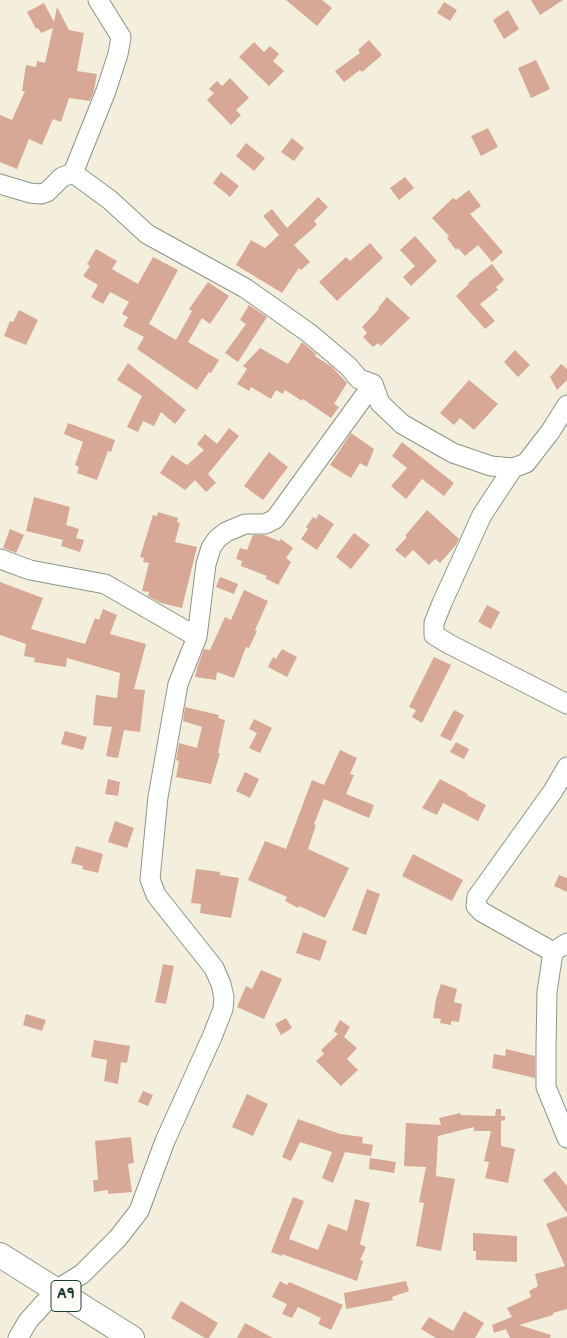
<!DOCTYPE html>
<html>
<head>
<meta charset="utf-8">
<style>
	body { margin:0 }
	canvas { display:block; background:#f3efdc }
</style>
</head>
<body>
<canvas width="567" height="1338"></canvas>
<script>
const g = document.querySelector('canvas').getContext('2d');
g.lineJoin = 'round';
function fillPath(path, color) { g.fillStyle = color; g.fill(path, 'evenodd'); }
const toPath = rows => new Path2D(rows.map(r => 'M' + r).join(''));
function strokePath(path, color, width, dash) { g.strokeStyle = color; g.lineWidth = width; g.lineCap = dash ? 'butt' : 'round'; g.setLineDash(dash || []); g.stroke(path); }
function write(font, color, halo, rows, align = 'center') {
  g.font = font + ' Dekko,sans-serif'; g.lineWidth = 4; g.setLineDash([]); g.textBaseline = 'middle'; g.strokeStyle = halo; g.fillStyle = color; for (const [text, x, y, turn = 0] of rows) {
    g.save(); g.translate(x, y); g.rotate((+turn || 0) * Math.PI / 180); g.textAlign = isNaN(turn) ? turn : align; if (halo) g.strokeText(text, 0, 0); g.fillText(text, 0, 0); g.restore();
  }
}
const building = toPath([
	[286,0,322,0,332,8,317,26],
	[531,0,563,0,540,15],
	[444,2,457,10,450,21,437,13],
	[44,3,54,22,57,7,69,30,84,33,77,71,97,74,94,91,90,101,69,98,61,122,53,119,42,145,29,139,17,169,0,162,0,115,12,120,25,91,22,91,26,65,36,67,37,61,45,63,53,28,41,33,38,28,36,29,27,12],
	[508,10,519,29,504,39,493,20],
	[369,40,382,55,362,72,360,70,344,82,335,71,360,53,358,50],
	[254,42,264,52,270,46,279,54,273,61,284,71,269,86,239,57],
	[536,60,550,89,531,98,518,68],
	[230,78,249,98,236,110,241,115,231,125,207,100,214,93,209,89,217,81,222,86],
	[488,128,498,147,481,156,471,136],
	[292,138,304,148,294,161,281,152],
	[246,143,265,158,254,171,236,156],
	[221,172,239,186,230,197,213,183],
	[405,177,414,188,399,200,390,188],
	[469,190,481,206,470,214,503,252,492,262,478,245,465,256,458,248,456,250,447,238,449,236,432,218,453,198,456,200],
	[318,197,328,207,314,221,317,225,294,245,310,262,301,270,299,268,282,293,236,265,251,240,265,248,279,235,263,216,272,209,287,228],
	[415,236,437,261,411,286,403,277,415,266,400,250],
	[370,243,383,258,337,301,319,282,346,257,350,261],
	[96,249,117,261,112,269,138,284,153,257,178,270,149,324,176,340,192,311,189,309,208,282,229,296,210,324,202,318,188,342,219,360,211,373,209,372,197,390,137,349,144,337,123,326,128,317,122,314,129,302,110,292,103,304,91,297,98,285,83,276,90,266,87,264],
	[492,264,504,280,496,287,498,290,480,304,495,321,485,329,456,296,469,284,468,283],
	[387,297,410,318,381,346,378,343,373,347,363,337,367,333,362,327,379,309,378,308],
	[249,305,267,317,238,362,225,353,246,324,240,320],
	[19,310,38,320,26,345,4,336,10,321,13,322],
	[302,342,316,354,315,356,332,367,347,383,334,404,339,407,331,418,303,399,302,401,285,390,283,394,276,390,271,399,251,387,249,391,237,384,247,369,243,366,260,348,288,364],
	[515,350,530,365,518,377,504,362],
	[128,363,186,410,175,424,161,412,154,426,143,421,138,432,127,427,142,396,117,380],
	[561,364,567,369,567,380,557,390,550,377],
	[469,380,498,404,474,430,460,418,454,425,440,413],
	[68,423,115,440,111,452,108,451,97,480,77,473,79,467,75,465,83,442,64,434],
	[229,428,239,436,208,474,216,483,206,492,195,480,185,490,160,473,172,455,187,465,204,450,197,444,205,434,217,444],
	[351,433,374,449,367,467,360,463,351,478,330,465],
	[402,442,454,483,444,496,422,479,406,499,391,486,407,468,392,456],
	[269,452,288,467,263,500,244,486],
	[34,497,70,507,66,525,79,529,76,538,84,540,80,552,61,546,63,540,26,531],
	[427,510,459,539,456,545,440,563,435,559,429,565,413,550,405,558,395,550,407,537,405,536],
	[158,512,178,518,177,522,180,523,175,542,197,547,182,608,161,603,148,596,149,592,142,591,149,563,143,562,144,558,140,557,153,515,157,516],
	[319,514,334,524,317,550,301,539,308,529,306,527,313,517,316,519],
	[10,529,24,535,16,553,3,548],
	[354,533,370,545,351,569,336,557],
	[253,535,264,535,279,541,281,539,293,548,286,558,291,562,278,585,265,578,267,576,241,566,242,561,236,559,240,548,247,550],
	[220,577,238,584,234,594,216,587],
	[0,582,43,598,31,629,85,644,95,618,99,620,103,609,117,615,110,634,146,644,134,689,145,690,140,732,124,730,118,758,106,756,112,727,93,725,96,695,117,698,120,673,67,658,66,667,34,662,35,658,24,656,26,644,0,635],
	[244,590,268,601,255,630,257,631,249,648,246,647,234,678,217,672,216,680,195,677,197,668,204,649,210,650,225,617,231,620],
	[487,605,500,612,491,629,478,622],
	[282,649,297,657,287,677,268,667,273,657,276,659],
	[434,657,451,665,422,723,412,717,416,710,409,707],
	[185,707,219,715,218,718,225,720,218,753,220,753,211,784,176,777,179,761,176,760,179,743,197,748,202,727,183,721],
	[454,710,464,715,451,741,440,736],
	[254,719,272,728,260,753,249,748,257,733,249,729],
	[65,731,87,737,83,750,61,744],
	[456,742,469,749,464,759,450,752],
	[340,750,357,758,350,774,354,775,346,794,374,805,369,818,324,799,314,824,316,825,308,849,349,868,325,918,299,906,298,908,285,901,287,897,248,880,265,841,286,849,312,780,324,785],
	[245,772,259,779,250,798,236,791],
	[108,779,120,782,118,796,105,794],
	[440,779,468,794,467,795,486,805,478,821,443,803,437,815,422,808],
	[115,821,134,828,127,848,108,842],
	[76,846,103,854,98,873,82,869,83,866,71,863],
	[413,854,463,880,452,901,402,876],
	[196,869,220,872,220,875,239,878,231,918,200,913,201,904,191,903],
	[559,875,567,878,567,892,554,886],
	[367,889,380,894,366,935,352,930],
	[303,932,327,941,320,961,296,953],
	[163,964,174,966,166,1004,155,1002],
	[261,970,282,979,264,1019,237,1007,246,986,252,989],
	[441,984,457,989,454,1002,462,1004,459,1022,451,1021,451,1025,440,1023,441,1019,433,1018,436,999],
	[26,1014,46,1020,42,1031,23,1025],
	[286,1018,292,1028,281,1035,275,1024],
	[340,1020,350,1027,344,1037,357,1048,347,1059,358,1070,341,1086,316,1061,324,1054,321,1050,338,1034,334,1031],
	[94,1040,130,1046,127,1063,121,1062,118,1084,104,1081,107,1060,91,1057],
	[506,1049,535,1056,535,1078,492,1068,494,1054,505,1056],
	[143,1091,153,1095,148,1106,138,1102],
	[247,1094,268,1104,253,1136,232,1127],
	[496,1109,501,1109,501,1116,505,1116,505,1120,501,1121,501,1146,515,1149,508,1183,485,1178,489,1162,484,1161,491,1131,474,1131,474,1127,438,1136,436,1176,455,1179,441,1251,416,1246,424,1203,419,1202,426,1167,404,1166,406,1123,441,1125,439,1118,460,1113,461,1115,495,1116],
	[298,1119,340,1134,363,1137,362,1143,373,1145,371,1156,345,1152,333,1183,322,1178,332,1152,300,1142,291,1161,282,1157],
	[131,1137,134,1163,128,1164,132,1192,108,1194,108,1190,94,1192,93,1180,98,1180,95,1141],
	[370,1158,396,1162,394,1173,369,1169],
	[555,1171,567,1186,567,1213,543,1180],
	[293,1197,304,1201,289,1239,318,1250,328,1224,347,1231,355,1199,370,1203,360,1244,366,1247,360,1260,363,1261,357,1281,282,1254,282,1256,271,1252],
	[567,1216,567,1309,553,1313,553,1315,519,1325,551,1335,550,1338,510,1338,506,1329,494,1333,492,1325,512,1317,507,1308,531,1297,529,1291,538,1286,535,1274,565,1266,546,1224],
	[473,1233,517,1236,517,1262,476,1260,476,1251,473,1251],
	[280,1281,287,1285,289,1282,343,1305,331,1330,318,1324,321,1318,298,1307,292,1318,282,1314,287,1304,272,1297],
	[406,1281,409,1291,392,1297,393,1300,346,1309,344,1293],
	[181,1301,218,1323,209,1338,205,1338,171,1318],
	[464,1311,484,1323,475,1338,436,1338,421,1329,429,1317,453,1331],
	[245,1323,273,1338,237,1338]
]);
const minor = toPath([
	[73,173,110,200,147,234,245,288,309,333,348,366,359,379,373,384,380,403,402,424,453,453,491,466,513,468,526,463,550,432,567,405],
	[0,184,30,193,41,194,47,192,62,177,73,173,106,91,118,54,121,37,98,0],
	[513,468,482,515,442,603,434,623,434,635,449,644,567,704],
	[0,559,30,570,105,584,197,637],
	[567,943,553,952,547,992,546,1048,546,1087,567,1138],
	[553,952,482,912,476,906,477,897,553,791,567,767],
	[18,1338,28,1321,56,1290,82,1274,118,1238,139,1211,165,1141,212,1037,223,1009,224,997,221,984,214,968,156,895,150,879,158,797,178,684,197,637,206,564,211,548,217,539,226,532,245,524,265,524,275,519,373,384]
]);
const major = toPath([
	[0,1255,132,1338]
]);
const shields = [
	[66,1296,30]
];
const shieldNames = [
	["A9",66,1296]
];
fillPath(building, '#d8a897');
strokePath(minor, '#899688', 21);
strokePath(major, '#899688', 26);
strokePath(minor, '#fff', 19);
strokePath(major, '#fff', 24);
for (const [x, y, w] of shields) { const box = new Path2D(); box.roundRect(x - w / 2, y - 15.5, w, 31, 4); g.fillStyle = '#fdfcf7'; g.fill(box); strokePath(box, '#1f3d34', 1); }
write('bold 18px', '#1f3d34', null, shieldNames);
</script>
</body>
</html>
